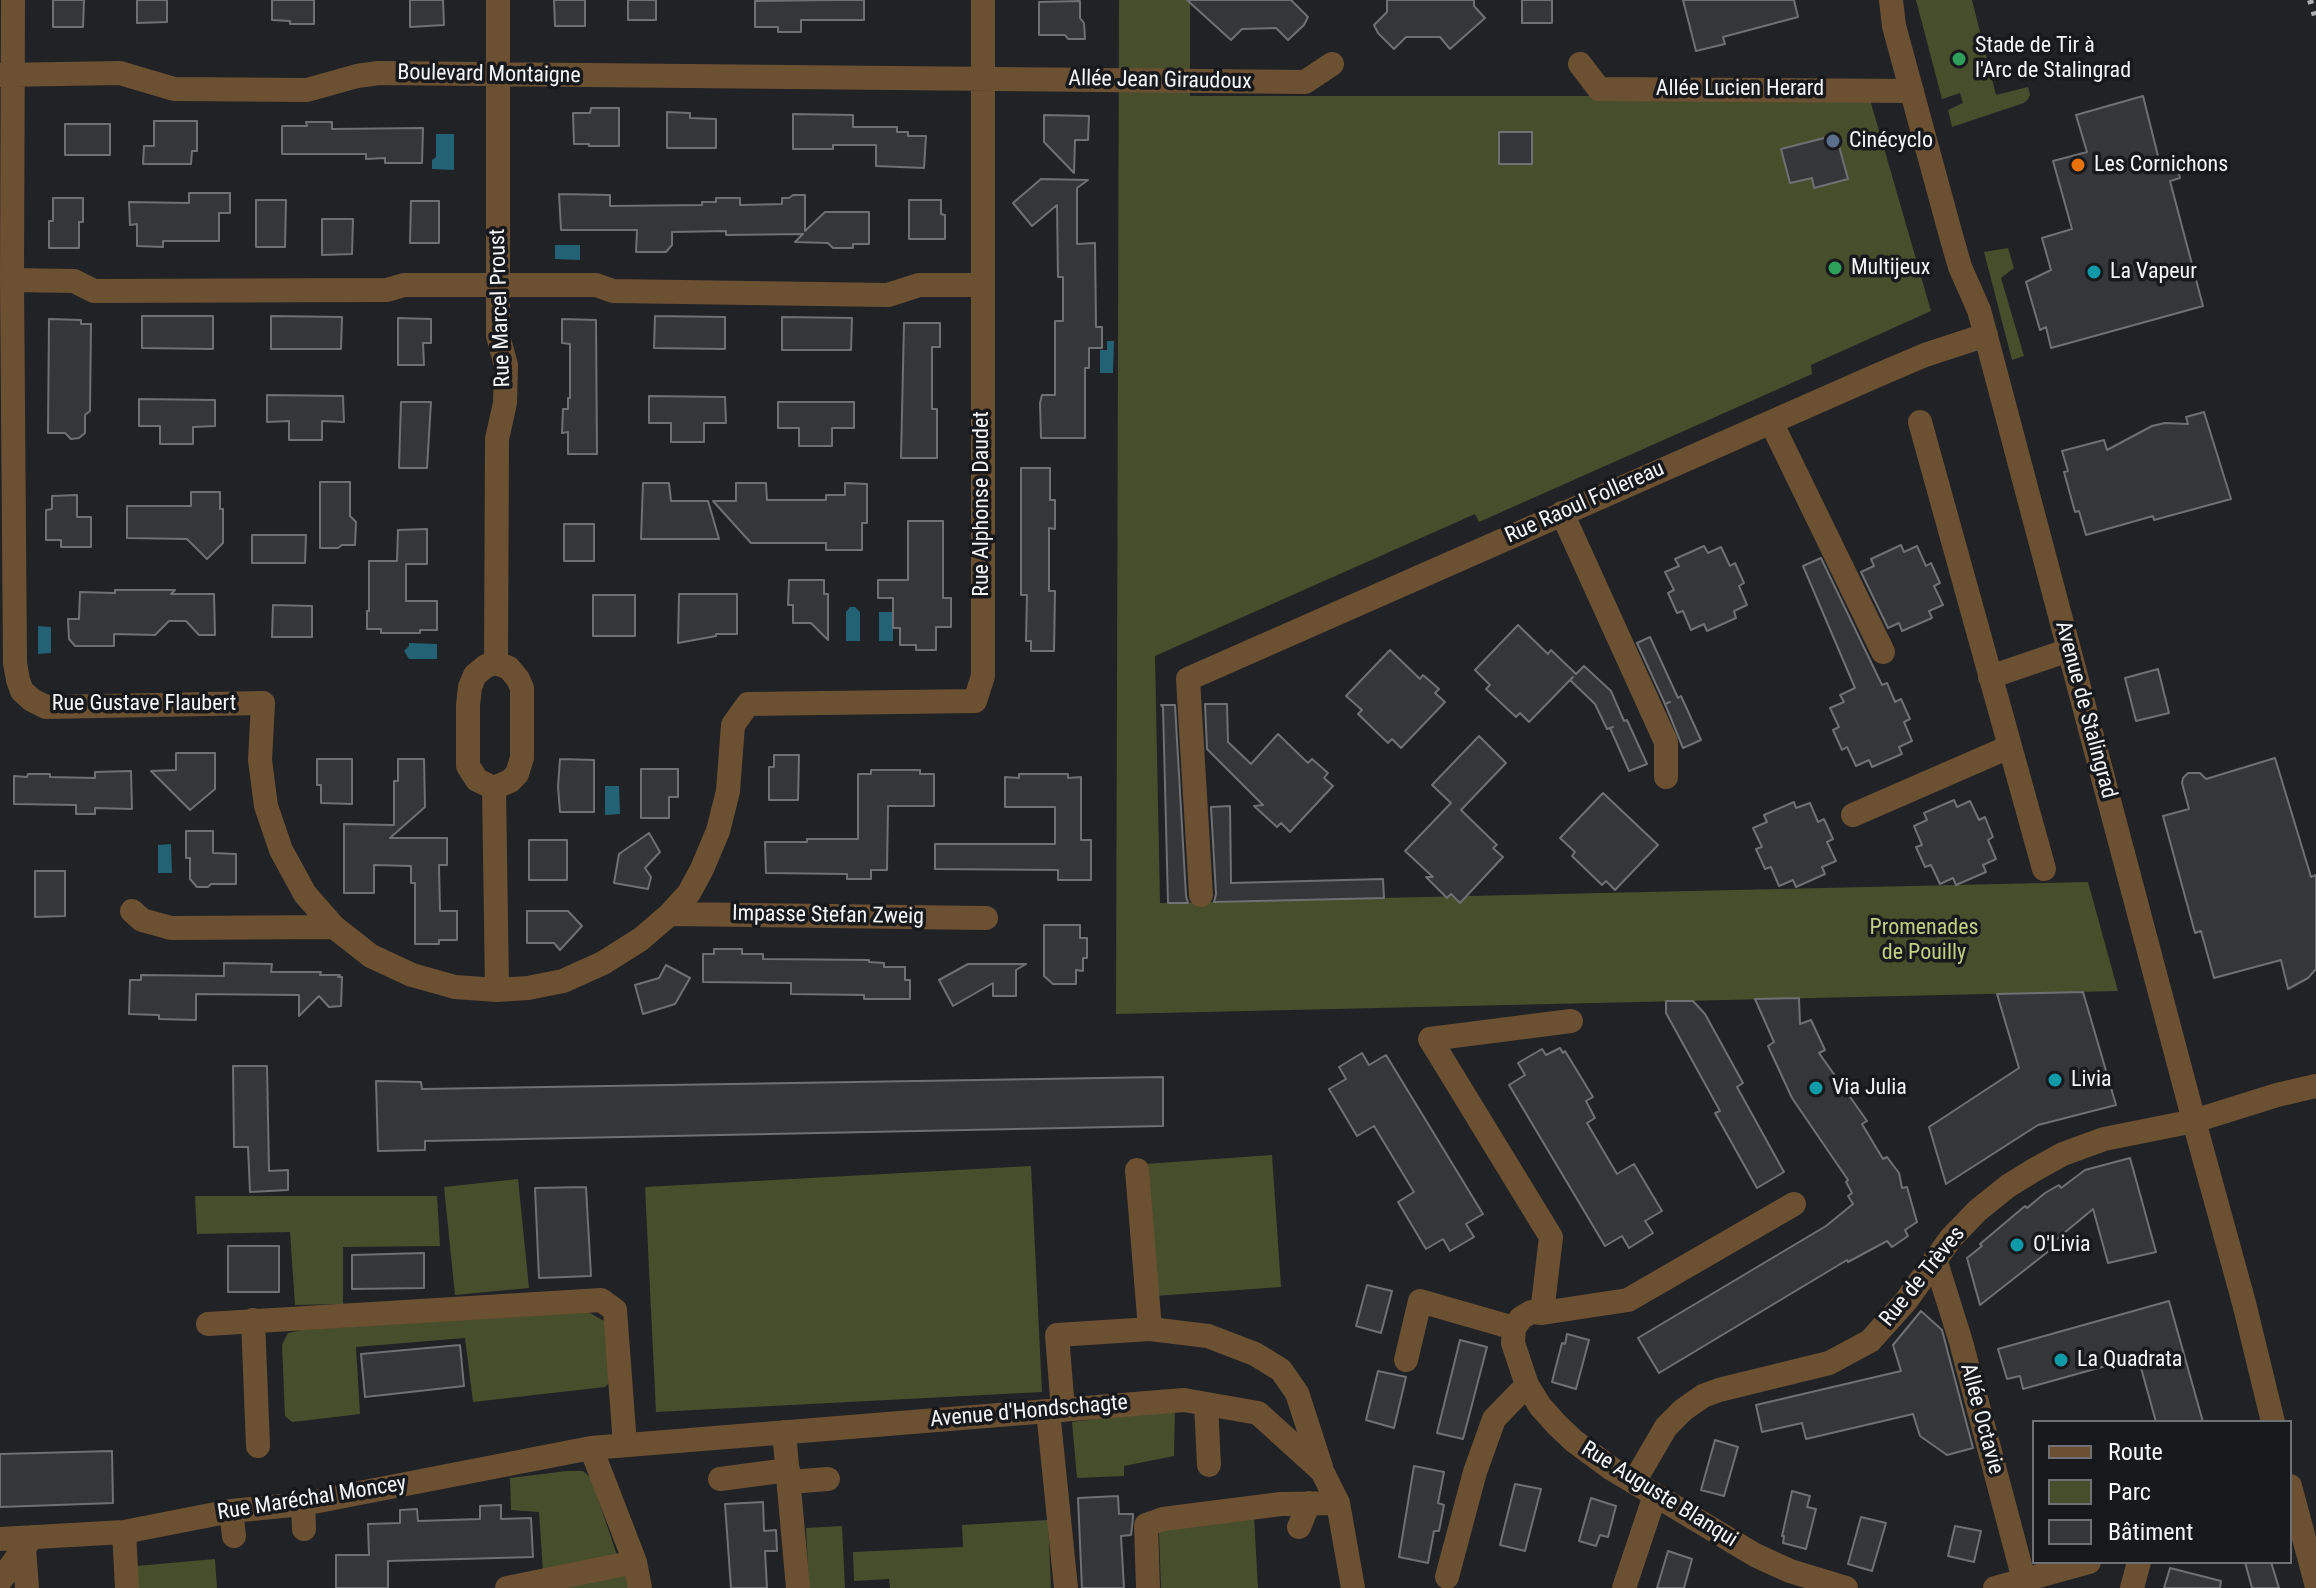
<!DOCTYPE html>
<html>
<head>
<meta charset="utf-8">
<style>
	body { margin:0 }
	#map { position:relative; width:2316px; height:1588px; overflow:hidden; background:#202225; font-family:"Roboto Condensed",sans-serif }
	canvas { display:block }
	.legend { position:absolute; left:2032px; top:1420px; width:260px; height:144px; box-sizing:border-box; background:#17191c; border:2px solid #6f7174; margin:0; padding:10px 14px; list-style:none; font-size:24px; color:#f3f5f7 }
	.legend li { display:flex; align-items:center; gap:16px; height:40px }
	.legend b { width:40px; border:2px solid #6f7174 }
</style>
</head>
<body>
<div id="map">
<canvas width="2316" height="1588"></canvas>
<ul class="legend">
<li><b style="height:10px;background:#6c5032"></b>Route</li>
<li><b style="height:22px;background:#474e2c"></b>Parc</li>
<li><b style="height:22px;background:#343639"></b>Bâtiment</li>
</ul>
</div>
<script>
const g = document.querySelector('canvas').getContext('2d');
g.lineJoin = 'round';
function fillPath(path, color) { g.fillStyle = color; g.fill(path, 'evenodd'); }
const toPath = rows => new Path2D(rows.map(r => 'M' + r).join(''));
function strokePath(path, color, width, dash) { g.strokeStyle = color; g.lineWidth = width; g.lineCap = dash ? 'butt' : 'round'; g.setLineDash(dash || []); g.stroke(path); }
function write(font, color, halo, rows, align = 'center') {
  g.font = font + ' "Roboto Condensed",sans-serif'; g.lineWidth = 7; g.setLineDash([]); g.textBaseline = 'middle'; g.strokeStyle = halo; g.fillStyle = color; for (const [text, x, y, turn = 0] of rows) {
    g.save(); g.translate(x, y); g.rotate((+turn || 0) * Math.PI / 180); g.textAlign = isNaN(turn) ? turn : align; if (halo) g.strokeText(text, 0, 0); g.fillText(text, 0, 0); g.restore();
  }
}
const green = toPath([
	[1119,0,1190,0,1190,96,1869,96,1931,311,1811,365,1812,374,1479,522,1475,514,1155,656,1160,903,2088,882,2118,991,1116,1014],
	[1916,0,1972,0,1996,95,2028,87,2030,95,2028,99,2024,103,1952,127,1948,110,1963,103,1960,93,1942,99],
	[2008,248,2014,268,2001,278,2024,356,2012,360,1984,252],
	[1272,1155,1281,1287,1154,1296,1145,1164],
	[1031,1166,1042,1392,656,1412,645,1187],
	[518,1179,529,1288,455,1295,444,1187],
	[195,1196,437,1196,440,1246,343,1247,343,1304,295,1305,290,1232,197,1234],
	[588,1312,606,1322,611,1381,605,1387,473,1402,465,1338,356,1347,360,1414,292,1422,285,1416,282,1345,288,1333,302,1330],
	[1175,1409,1174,1456,1124,1466,1124,1476,1077,1478,1072,1422],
	[567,1471,583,1471,591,1478,617,1555,543,1571,539,1512,511,1510,510,1478],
	[1254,1516,1258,1588,1161,1588,1159,1531],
	[1048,1520,1051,1588,890,1588,889,1579,854,1581,853,1552,963,1547,962,1525],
	[842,1526,845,1588,809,1588,806,1528],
	[215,1559,217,1588,137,1588,136,1566],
	[630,1569,634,1588,535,1588]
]);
const water = toPath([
	[436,134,454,134,454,170,432,169,432,160,436,157],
	[555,245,580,245,580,260,555,259],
	[1107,341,1114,341,1113,373,1100,373,1100,350,1107,350],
	[850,607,855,607,860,612,860,641,846,641,846,612],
	[879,612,893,612,893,641,879,641],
	[38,626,51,627,51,653,38,654],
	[409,643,437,644,437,659,409,659,404,651,409,646],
	[605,786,619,786,620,814,605,815],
	[171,844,172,873,158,873,158,845]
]);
const building = toPath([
	[53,0,84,0,83,27,53,27,53,0],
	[137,0,167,0,167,22,137,23,137,0],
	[272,0,314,0,314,24,290,24,290,21,272,20,272,0],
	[410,0,443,0,444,25,410,27,410,0],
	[554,0,585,0,585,26,555,26,554,0],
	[628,0,656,0,656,20,628,20,628,0],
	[833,0,864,0,864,20,801,20,801,32,778,32,778,27,755,27,755,1,833,0],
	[1187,0,1291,0,1308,17,1304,25,1288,40,1276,28,1242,29,1231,40,1187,0],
	[1387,0,1474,0,1474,6,1485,18,1450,49,1440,37,1406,37,1394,49,1378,33,1374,25,1387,12,1387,0],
	[1522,0,1552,0,1552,23,1522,23,1522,0],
	[1683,0,1794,0,1798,17,1723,37,1725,44,1696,51,1683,0],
	[1080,1,1080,18,1084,23,1085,39,1068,39,1065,35,1039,35,1039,2,1080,1],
	[2143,96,2159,160,2164,159,2164,161,2175,158,2180,178,2170,181,2203,306,2051,348,2046,327,2040,330,2026,282,2051,270,2042,238,2072,229,2053,161,2087,152,2076,115,2143,96],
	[591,108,619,108,619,146,589,146,589,144,574,144,573,113,590,113,591,108],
	[667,112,690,113,690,118,716,119,716,148,667,148,667,112],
	[793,114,853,115,853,127,897,127,897,132,908,132,908,136,926,136,924,168,876,166,876,145,833,145,833,149,793,149,793,114],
	[1044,115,1089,116,1088,140,1075,140,1074,173,1044,142,1044,115],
	[154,121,197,121,197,151,192,151,191,164,143,164,144,146,154,146,154,121],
	[306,122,332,122,332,129,423,128,422,163,385,163,385,158,366,159,366,154,282,154,282,126,307,126,306,122],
	[65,124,110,124,110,155,65,155,65,124],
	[1499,132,1532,132,1532,164,1499,164,1499,132],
	[1836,135,1848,179,1814,188,1812,178,1790,183,1781,149,1836,135],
	[1041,179,1088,180,1077,188,1077,244,1095,243,1096,327,1102,327,1102,348,1089,348,1089,368,1085,368,1085,438,1041,438,1040,403,1042,395,1055,395,1055,321,1063,321,1063,277,1058,277,1057,205,1032,226,1013,203,1041,179],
	[189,193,230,193,230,213,219,213,219,241,163,241,163,247,137,246,137,224,130,225,129,202,189,203,189,193],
	[559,194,610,195,610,206,702,205,702,202,716,202,716,198,740,198,740,205,782,204,782,198,789,198,793,195,805,195,805,231,825,212,869,212,869,244,853,244,853,248,833,248,828,243,795,242,803,234,726,235,726,231,672,232,672,245,666,252,636,252,637,230,561,230,559,194],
	[53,198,83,198,83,222,79,222,79,248,49,248,49,221,53,221,53,198],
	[256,200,286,200,285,247,256,247,256,200],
	[909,200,941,200,941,214,945,215,945,239,909,239,909,200],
	[411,201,439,201,439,243,410,243,411,201],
	[322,219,353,219,352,254,322,255,322,219],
	[142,316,213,316,213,349,142,348,142,316],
	[271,316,342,317,341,349,271,349,271,316],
	[655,316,725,317,725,349,654,348,655,316],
	[782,317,852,318,851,350,782,350,782,317],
	[398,318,431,319,431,343,423,343,424,365,398,365,398,318],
	[49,319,81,320,81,324,91,324,90,411,85,415,85,433,79,438,71,439,65,433,48,433,49,319],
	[562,319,596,320,597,454,568,454,568,432,562,433,563,409,568,409,568,398,570,398,570,344,562,343,562,319],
	[904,323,940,323,940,347,932,347,932,409,937,409,937,458,901,458,904,323],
	[267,395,343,396,344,422,322,421,322,440,289,440,289,421,267,422,267,395],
	[649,396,725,397,726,423,704,423,704,442,671,442,671,423,649,423,649,396],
	[139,399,215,400,215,426,193,427,193,444,160,444,160,426,139,426,139,399],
	[401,402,431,402,427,468,399,468,401,402],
	[778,402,854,402,854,428,832,428,832,446,799,446,799,428,778,428,778,402],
	[2204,412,2231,499,2154,520,2153,516,2086,535,2079,511,2075,512,2064,472,2068,471,2062,451,2104,440,2107,450,2152,426,2165,423,2188,424,2186,417,2204,412],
	[1021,468,1050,468,1050,500,1055,500,1055,529,1049,528,1049,591,1055,591,1054,651,1031,651,1031,641,1026,641,1027,595,1021,595,1021,468],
	[320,482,350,482,350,516,356,522,355,545,342,545,338,548,320,548,320,482],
	[643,483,669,483,671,501,708,501,719,539,641,539,643,483],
	[736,483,766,483,767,500,826,500,826,495,845,495,845,483,867,484,867,523,862,523,862,550,826,550,826,543,751,543,713,501,736,501,736,483],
	[191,492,220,492,220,509,223,509,223,543,207,559,187,539,127,538,127,506,191,506,191,492],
	[77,495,77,517,91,517,91,547,61,547,61,540,46,540,46,510,52,509,52,496,77,495],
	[908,521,943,521,943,598,951,598,951,627,936,627,936,650,916,650,916,645,900,645,900,628,893,628,893,598,878,598,878,580,908,580,908,521],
	[564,524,594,524,594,561,564,561,564,524],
	[427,529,427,564,406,564,406,601,437,601,437,630,420,630,420,633,381,633,381,629,367,629,367,611,369,611,369,561,397,561,398,530,427,529],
	[252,535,306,535,305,563,252,563,252,535],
	[1901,545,1904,552,1917,546,1926,566,1931,563,1940,583,1934,586,1943,605,1929,611,1932,618,1902,631,1899,623,1888,628,1861,572,1874,566,1871,559,1901,545],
	[1704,546,1708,553,1721,547,1730,566,1735,563,1744,583,1739,586,1747,605,1734,611,1736,618,1707,631,1704,624,1691,630,1683,611,1677,613,1668,593,1674,590,1665,572,1679,566,1675,559,1704,546],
	[1821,558,1882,685,1887,683,1895,702,1901,699,1910,719,1904,722,1912,741,1899,747,1902,754,1872,767,1869,760,1856,766,1847,747,1842,750,1833,730,1839,727,1830,708,1844,702,1840,695,1855,688,1803,566,1821,558],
	[789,580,824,580,824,594,828,594,828,640,811,623,793,623,793,605,788,605,789,580],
	[115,590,175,590,171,594,214,594,215,635,199,635,186,621,169,621,155,635,114,634,114,646,75,646,69,639,68,619,79,619,80,592,115,593,115,590],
	[679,594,737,594,737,634,716,634,716,636,678,643,679,594],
	[593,595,635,595,635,636,593,636,593,595],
	[273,605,312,606,312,637,272,637,273,605],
	[1518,625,1548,654,1551,650,1576,674,1584,666,1611,691,1624,721,1627,720,1647,764,1629,771,1610,728,1613,727,1607,729,1595,704,1570,680,1573,677,1529,722,1520,713,1516,717,1486,689,1490,685,1475,670,1518,625],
	[1650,637,1678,698,1681,696,1701,740,1683,748,1665,704,1670,702,1665,704,1637,643,1650,637],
	[1390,650,1420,679,1423,675,1439,689,1435,693,1445,702,1401,748,1392,739,1388,743,1358,714,1362,710,1346,696,1390,650],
	[2158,669,2169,713,2136,721,2125,678,2158,669],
	[1205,704,1227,704,1228,742,1251,764,1278,734,1308,763,1312,759,1328,773,1324,778,1333,786,1290,832,1281,823,1277,827,1254,806,1263,805,1207,749,1205,704],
	[1161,705,1175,705,1186,896,1188,903,1168,903,1163,707,1161,705],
	[1479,736,1506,763,1461,810,1497,845,1493,848,1503,857,1460,903,1451,894,1447,898,1426,877,1433,877,1405,851,1451,803,1432,785,1479,736],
	[176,753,215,753,215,789,190,810,151,771,176,770,176,753],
	[774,755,799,755,798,800,769,800,769,767,774,767,774,755],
	[2275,758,2311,877,2316,875,2316,969,2308,978,2288,989,2281,960,2214,978,2201,931,2195,933,2163,816,2189,809,2182,783,2183,778,2188,773,2200,773,2206,779,2275,758],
	[317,759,352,759,352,804,321,803,321,785,317,785,317,759],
	[398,759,424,759,425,807,390,838,447,838,447,865,439,865,440,911,457,911,457,940,439,940,439,944,415,944,415,883,411,883,411,866,374,865,374,893,344,893,344,824,394,825,394,781,398,781,398,759],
	[560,759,594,760,594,812,560,812,558,787,560,759],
	[641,769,678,769,678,797,669,797,669,818,641,818,641,769],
	[871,770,920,770,920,774,934,774,934,806,888,806,887,870,871,870,871,879,847,879,847,874,766,873,765,842,807,842,807,839,858,839,858,774,871,774,871,770],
	[131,771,132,809,95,808,95,814,76,814,76,805,14,804,14,776,27,777,28,774,50,774,50,777,95,778,95,772,131,771],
	[1019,774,1068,774,1068,778,1081,777,1081,840,1091,840,1091,880,1058,880,1058,870,935,869,935,844,1055,844,1055,807,1005,807,1005,777,1019,778,1019,774],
	[1603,793,1658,845,1615,890,1606,881,1602,885,1572,856,1575,852,1560,838,1603,793],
	[1954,800,1957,807,1970,801,1979,820,1985,817,1993,837,1988,840,1996,859,1983,865,1986,872,1956,885,1953,878,1940,884,1931,865,1925,867,1916,847,1922,845,1914,826,1927,820,1924,813,1954,800],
	[1794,802,1796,808,1810,803,1818,822,1824,819,1833,839,1827,842,1836,861,1822,867,1825,874,1796,887,1793,880,1779,886,1771,867,1765,869,1756,849,1762,847,1753,828,1767,822,1764,815,1794,802],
	[1230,806,1231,883,1383,879,1384,898,1214,902,1216,894,1211,807,1230,806],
	[186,831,213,831,213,853,236,854,236,884,211,884,208,887,197,887,190,879,190,858,186,858,186,831],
	[649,833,660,852,645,868,651,877,648,889,614,883,619,854,649,833],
	[529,840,567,840,567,880,529,880,529,840],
	[35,871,65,871,65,916,35,917,35,871],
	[527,911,568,911,582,926,560,950,554,943,527,943,527,911],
	[1044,925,1080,925,1080,938,1087,938,1087,958,1083,958,1083,971,1076,970,1076,984,1053,984,1044,976,1044,925],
	[714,949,742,949,742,954,763,954,763,959,869,960,869,962,884,963,884,967,905,967,905,980,910,980,910,999,864,999,864,995,791,994,791,983,703,982,703,954,714,954,714,949],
	[224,963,272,964,271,972,321,972,320,975,340,975,338,977,342,977,341,1006,329,1007,319,996,299,1016,299,995,196,994,196,1020,159,1019,159,1015,129,1014,130,980,141,980,141,975,224,976,224,963],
	[968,964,1026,964,1016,970,1016,996,993,996,993,983,953,1006,939,980,968,964],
	[666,965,690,978,675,1004,643,1014,635,985,659,978,666,965],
	[2083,992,2116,1105,2038,1125,1946,1184,1929,1127,2019,1068,1997,994,2083,992],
	[1799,998,1800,1024,1811,1020,1825,1050,1819,1053,1867,1121,1862,1124,1883,1159,1887,1157,1899,1173,1902,1188,1907,1187,1917,1222,1905,1230,1908,1236,1892,1247,1887,1241,1848,1262,1847,1260,1659,1373,1638,1338,1826,1226,1853,1204,1848,1196,1852,1193,1846,1182,1848,1180,1792,1098,1768,1046,1774,1042,1755,999,1799,998],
	[1666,1001,1693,1001,1705,1014,1743,1083,1737,1087,1784,1172,1757,1188,1715,1113,1720,1111,1666,1013,1666,1001],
	[1560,1048,1563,1053,1565,1051,1593,1097,1586,1101,1595,1118,1587,1123,1617,1174,1634,1164,1662,1211,1645,1221,1653,1233,1629,1248,1622,1236,1605,1246,1509,1085,1525,1075,1518,1063,1542,1049,1546,1055,1560,1048],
	[1362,1053,1369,1065,1386,1055,1483,1214,1466,1224,1474,1237,1450,1251,1443,1239,1426,1249,1398,1202,1414,1192,1374,1126,1357,1136,1329,1089,1346,1079,1339,1067,1362,1053],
	[233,1066,267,1066,269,1171,288,1170,288,1190,250,1192,248,1147,234,1147,233,1066],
	[1163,1077,1163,1126,425,1141,425,1150,378,1151,376,1081,421,1082,422,1089,1163,1077],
	[2130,1158,2156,1252,2108,1263,2093,1209,2051,1244,2054,1247,1980,1305,1967,1258,1982,1246,1980,1244,2025,1206,2027,1208,2045,1193,2059,1185,2061,1188,2085,1170,2130,1158],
	[586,1187,591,1276,539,1278,535,1188,586,1187],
	[228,1246,279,1246,279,1292,228,1292,228,1246],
	[424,1253,424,1288,352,1289,352,1255,424,1253],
	[1367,1285,1392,1291,1381,1333,1356,1326,1367,1285],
	[2169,1301,2203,1422,2156,1422,2138,1357,2023,1389,2020,1376,2007,1379,1998,1349,2169,1301],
	[1921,1311,1942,1330,1973,1448,1947,1455,1920,1436,1913,1414,1806,1439,1802,1423,1762,1432,1756,1405,1901,1371,1893,1345,1921,1311],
	[1567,1334,1589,1340,1576,1389,1552,1382,1562,1343,1565,1344,1567,1334],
	[1460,1340,1487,1347,1463,1439,1437,1433,1460,1340],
	[460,1345,464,1386,365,1397,361,1354,460,1345],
	[1378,1371,1406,1377,1394,1428,1366,1420,1378,1371],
	[1715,1440,1738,1447,1724,1496,1701,1490,1715,1440],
	[112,1451,113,1503,0,1507,0,1454,112,1451],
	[1414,1466,1444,1472,1438,1503,1444,1505,1439,1531,1434,1531,1428,1563,1399,1557,1414,1466],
	[1515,1484,1541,1489,1525,1551,1500,1545,1515,1484],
	[1792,1491,1810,1496,1807,1507,1816,1509,1806,1549,1783,1543,1784,1536,1782,1536,1792,1491],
	[1118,1496,1119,1514,1133,1514,1133,1518,1131,1535,1121,1536,1124,1588,1082,1588,1078,1498,1118,1496],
	[1591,1498,1616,1506,1608,1537,1600,1535,1596,1546,1579,1541,1591,1498],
	[763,1502,764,1531,776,1530,777,1551,765,1551,767,1588,731,1588,725,1504,763,1502],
	[501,1505,501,1519,531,1518,533,1557,388,1561,388,1588,336,1588,336,1555,369,1555,368,1524,400,1523,400,1510,417,1509,418,1521,480,1519,480,1506,501,1505],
	[1861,1517,1886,1523,1872,1571,1848,1564,1861,1517],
	[1955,1526,1981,1531,1974,1562,1948,1556,1955,1526],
	[1668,1551,1692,1559,1684,1588,1657,1588,1668,1551],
	[2245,1562,2271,1562,2279,1588,2252,1588,2245,1562],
	[2170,1568,2221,1581,2220,1588,2164,1588,2170,1568]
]);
const minor = toPath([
	[13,0,12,280,15,663,18,680,22,691,32,700,46,707,263,703,260,760,266,806,281,850,305,894,334,927,371,956,412,975,455,987,497,990,528,988,563,981,603,963,641,939,670,914,689,893,702,869,718,831,728,791,733,725,748,704,975,701,983,676,983,0],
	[1891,0,1894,26,1950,232,1960,267,1979,310,2194,1121,2244,1303,2273,1422],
	[1580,64,1599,89,1912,91],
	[0,75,120,73,174,89,307,90,357,76,379,73,1305,82,1332,64],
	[12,280,74,281,94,291,387,290,404,285,596,285,613,291,888,295,919,285,982,285],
	[1771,422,1883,652],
	[1920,422,2044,869],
	[1562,513,1666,742,1666,777],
	[496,663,497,439,505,403,506,365,498,336,498,0],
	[496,663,509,668,518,679,522,688,522,758,517,774,510,781,494,788,477,780,468,766,468,705,470,687,475,675,486,666,496,663],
	[1990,677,2069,650],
	[494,788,497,990],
	[1853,815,2009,747],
	[1201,895,1188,679,1878,375,1925,355,1986,335],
	[132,911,142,920,171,928,334,927],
	[670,914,986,918],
	[1571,1021,1430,1039,1551,1237,1542,1313,1531,1312,1521,1318,1514,1328,1513,1343,1527,1385,1540,1406,1557,1425,1574,1441,1612,1469,1755,1555,1790,1571,1846,1588],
	[1137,1170,1150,1329],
	[1935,1259,1961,1342,2024,1580],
	[1542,1313,1628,1300,1794,1204],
	[253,1320,258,1446],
	[208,1324,601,1300,615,1310,625,1445],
	[1406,1360,1420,1301,1514,1328],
	[1206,1404,1209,1465],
	[1063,1410,1057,1335,1150,1329,1208,1336,1255,1354,1281,1370,1297,1393,1321,1467],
	[1048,1411,1066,1588],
	[784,1432,798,1588],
	[591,1448,635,1562,640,1588],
	[720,1479,788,1470],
	[789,1482,828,1479],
	[1634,1482,1666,1427,1683,1410,1703,1396,1719,1390,1829,1363,1870,1341,1906,1301,1951,1238,1977,1211,2008,1186,2034,1170,2063,1154,2104,1139,2194,1121,2277,1095,2316,1086],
	[2290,1486,2316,1583],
	[303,1504,304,1529],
	[231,1511,234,1536],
	[1299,1527,1309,1503],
	[124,1532,127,1588],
	[0,1539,124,1532,231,1511,303,1504,591,1448,1184,1400,1258,1413,1322,1471,1338,1503,1353,1588],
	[24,1548,27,1588],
	[1447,1577,1475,1472,1494,1419,1527,1385],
	[0,1581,32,1537],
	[507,1588,635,1562],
	[1148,1588,1146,1525,1163,1519,1281,1504,1338,1503],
	[1624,1588,1655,1495],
	[1995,1588,2089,1562],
	[2132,1588,2139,1562]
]);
const rail = toPath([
	[2310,0,2316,19]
]);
const markers = [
	[1959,59,8,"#2e9e5b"],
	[1833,141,8,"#5c6f8a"],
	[2078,165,8,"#e8710a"],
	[1835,268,8,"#2e9e5b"],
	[2094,272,8,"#0f9aa8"],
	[2055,1080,8,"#0f9aa8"],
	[1816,1088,8,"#0f9aa8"],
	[2017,1245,8,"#0f9aa8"],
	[2061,1360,8,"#0f9aa8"]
];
const poiNames = [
	["Stade de Tir à",1975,46],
	["l'Arc de Stalingrad",1975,71],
	["Cinécyclo",1849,141],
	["Les Cornichons",2094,165],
	["Multijeux",1851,268],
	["La Vapeur",2110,272],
	["Livia",2071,1080],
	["Via Julia",1832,1088],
	["O'Livia",2033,1245],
	["La Quadrata",2077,1360]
];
const streetNames = [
	["Boulevard Montaigne",489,75,1],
	["Allée Jean Giraudoux",1160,81,1],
	["Allée Lucien Herard",1740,89],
	["Rue Marcel Proust",501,308,-92],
	["Rue Raoul Follereau",1585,503,-24],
	["Rue Alphonse Daudet",982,504,-90],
	["Rue Gustave Flaubert",144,704],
	["Avenue de Stalingrad",2085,710,75],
	["Impasse Stefan Zweig",828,916,1],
	["Rue de Trèves",1923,1277,-51],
	["Avenue d'Hondschagte",1029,1412,-5],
	["Allée Octavie",1981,1419,75],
	["Rue Auguste Blanqui",1659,1495,32],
	["Rue Maréchal Moncey",312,1499,-9]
];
const parkNames = [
	["Promenades",1924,928],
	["de Pouilly",1924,953]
];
fillPath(green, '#474e2c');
fillPath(water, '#236275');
fillPath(building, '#343639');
strokePath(building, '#6e7074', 2);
strokePath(minor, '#6c5032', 24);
strokePath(rail, '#adafb1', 6, [4, 8]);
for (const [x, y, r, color] of markers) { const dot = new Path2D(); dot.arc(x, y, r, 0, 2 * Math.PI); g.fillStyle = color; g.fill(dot); strokePath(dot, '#17191c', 3); }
write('22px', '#f3f5f7', '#17191c', poiNames, 'left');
write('22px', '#f3f5f7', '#17191c', streetNames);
write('22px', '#c0cf83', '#17191c', parkNames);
</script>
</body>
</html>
